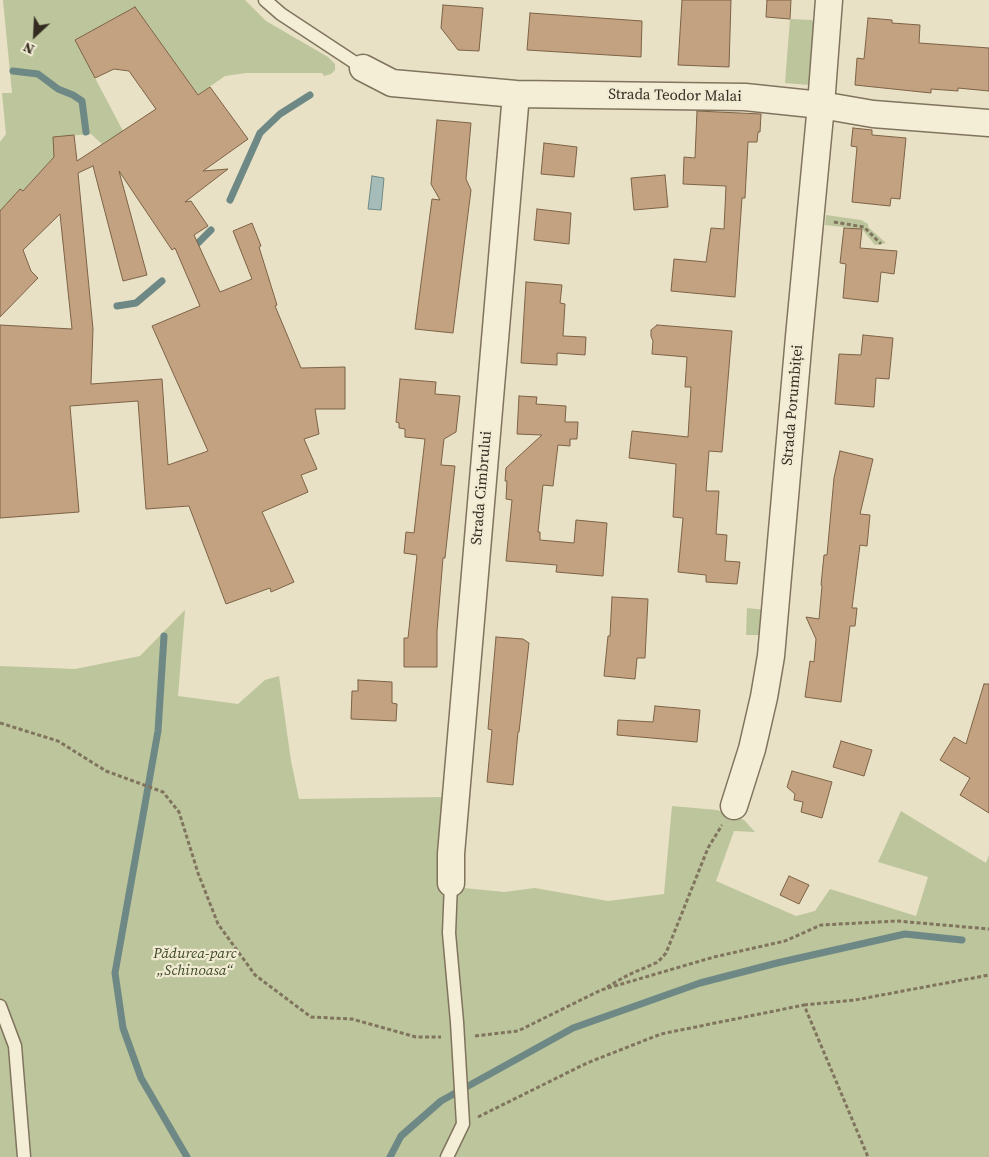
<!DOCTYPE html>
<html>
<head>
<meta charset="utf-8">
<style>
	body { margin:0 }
	#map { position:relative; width:989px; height:1157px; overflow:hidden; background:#e8e1c5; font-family:"Source Serif 4",serif }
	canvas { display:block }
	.north { position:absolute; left:10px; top:10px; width:50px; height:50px; -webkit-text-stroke:4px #f1ebd4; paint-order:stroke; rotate:205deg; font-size:14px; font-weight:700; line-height:20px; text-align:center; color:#332b20 }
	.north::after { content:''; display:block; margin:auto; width:18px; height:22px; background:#332b20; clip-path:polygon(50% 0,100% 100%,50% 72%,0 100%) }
</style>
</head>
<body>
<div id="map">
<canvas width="989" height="1157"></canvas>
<div class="north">N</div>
</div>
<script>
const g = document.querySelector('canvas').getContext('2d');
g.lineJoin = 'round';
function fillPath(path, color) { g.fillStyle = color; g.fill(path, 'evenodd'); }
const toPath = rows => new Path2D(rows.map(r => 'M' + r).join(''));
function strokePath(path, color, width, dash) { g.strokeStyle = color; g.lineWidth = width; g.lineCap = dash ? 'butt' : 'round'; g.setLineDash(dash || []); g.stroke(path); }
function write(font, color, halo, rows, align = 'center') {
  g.font = font + ' "Source Serif 4",serif'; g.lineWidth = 4.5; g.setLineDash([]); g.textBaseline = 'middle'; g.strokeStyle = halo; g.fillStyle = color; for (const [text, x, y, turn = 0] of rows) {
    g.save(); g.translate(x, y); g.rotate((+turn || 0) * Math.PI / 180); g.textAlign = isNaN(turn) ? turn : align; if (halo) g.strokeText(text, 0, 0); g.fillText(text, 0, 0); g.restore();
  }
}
const green = toPath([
	[3,0,245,0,266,21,328,57,335,64,335,70,331,74,324,76,322,73,246,73,225,76,198,95,135,7,75,40,123,131,102,144,91,134,53,137,54,157,23,191,20,190,0,211,0,142,6,134,2,93,12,93],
	[790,19,812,20,814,24,809,85,785,83],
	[826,215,861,220,868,224,868,227,886,243,875,245,862,229,825,225],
	[747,608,766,610,764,635,746,635],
	[185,610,178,696,238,704,265,680,279,676,291,761,299,799,446,797,439,888,464,888,504,892,535,888,608,901,664,894,672,806,717,810,744,820,755,832,734,831,716,881,796,916,815,911,830,889,916,916,928,877,878,862,901,811,986,863,989,855,989,1157,0,1157,0,666,75,669,140,656]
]);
const water = toPath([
	[372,176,384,178,381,210,368,209,372,176]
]);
const stream = toPath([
	[13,71,38,74,58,89,73,95,82,101,86,132],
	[230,200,260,133,280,114,310,95],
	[192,249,211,230],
	[117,306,136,303,162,281],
	[164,636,158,731,115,973,123,1028,141,1078,187,1157],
	[390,1157,401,1136,441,1101,573,1028,700,983,777,963,905,934,962,940]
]);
const building = toPath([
	[682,0,731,0,729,67,678,65,682,0],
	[767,0,791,0,790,19,766,17,767,0],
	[443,5,483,8,479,51,458,50,441,28,443,5],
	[135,7,198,95,210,87,248,139,203,171,228,169,185,202,191,201,208,226,194,235,220,292,252,279,233,231,252,223,261,246,259,247,277,305,275,306,301,368,345,367,345,409,315,409,319,434,304,439,317,469,301,475,308,492,262,512,294,582,271,592,270,588,226,604,189,506,146,509,138,401,70,406,79,512,0,518,0,325,72,329,60,214,23,250,31,271,38,278,0,317,0,211,20,189,23,191,54,157,53,137,74,135,77,161,156,109,129,71,114,69,95,78,75,40,135,7],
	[93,166,123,281,147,275,119,171,172,250,175,248,200,306,152,326,208,451,168,465,162,379,91,384,93,329,78,173,93,166],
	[530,13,642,21,641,57,527,50,530,13],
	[868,18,892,20,892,23,920,25,919,43,989,48,989,91,958,88,958,91,931,89,931,93,855,85,857,58,864,59,868,18],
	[697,111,761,114,760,132,758,132,757,142,748,142,745,198,742,198,735,297,671,291,674,259,706,262,711,228,724,229,726,186,683,184,684,157,695,158,697,111],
	[437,120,471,123,466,179,471,190,453,333,415,329,432,199,440,200,431,184,437,120],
	[853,128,872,130,872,135,906,138,900,199,891,198,890,206,852,202,857,147,851,146,853,128],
	[544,143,577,147,574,177,541,174,544,143],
	[665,175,668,207,634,210,631,178,665,175],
	[537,209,571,213,569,244,534,240,537,209],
	[844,228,862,229,860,248,897,251,894,274,881,272,878,302,843,298,846,264,840,263,844,228],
	[526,282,562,285,560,303,565,304,563,336,586,337,585,355,557,353,557,365,521,363,526,282],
	[657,325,732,331,722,452,709,451,706,491,719,491,716,534,727,535,725,561,740,562,737,584,706,582,706,575,678,572,683,518,673,517,676,464,629,458,632,431,688,437,691,387,685,387,687,357,652,354,653,341,651,336,651,330,657,325],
	[863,335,893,338,889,379,876,378,874,407,835,404,839,354,861,355,863,335],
	[400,379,436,382,435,394,460,396,456,432,444,439,441,465,455,466,445,558,443,558,437,631,437,667,404,667,404,638,408,638,417,555,404,553,406,532,414,533,425,439,405,437,405,429,399,428,399,423,396,422,400,379],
	[519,396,537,397,536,404,566,406,565,422,578,422,577,439,570,439,570,446,558,445,553,486,543,485,538,532,540,532,540,540,574,543,576,520,607,523,603,576,556,572,557,565,506,561,512,500,506,499,507,481,505,481,506,468,542,435,517,434,519,396],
	[840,451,873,459,860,514,870,515,867,546,860,545,852,608,857,608,855,626,850,626,841,702,805,697,810,661,814,662,816,639,806,617,819,619,822,586,821,585,824,555,827,555,834,478,840,451],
	[612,597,648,599,645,658,637,658,635,679,604,676,608,636,610,636,612,597],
	[496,637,523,639,529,643,519,732,518,732,513,785,487,782,492,730,488,729,496,637],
	[358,680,392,682,392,703,397,704,396,721,351,719,352,691,358,691,358,680],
	[984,684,989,684,989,813,960,795,970,778,940,760,954,737,966,744,984,684],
	[655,706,700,710,697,742,617,735,618,720,653,722,655,706],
	[841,741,872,750,864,776,833,767,841,741],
	[792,771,832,782,822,818,801,812,803,802,794,800,795,794,787,787,792,771],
	[789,876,809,885,799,904,780,895,789,876]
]);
const path = toPath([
	[834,222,864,227,881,244],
	[0,723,58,741,106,771,163,792,179,812,198,873,218,924,255,975,311,1017,352,1019,416,1037,441,1037],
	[607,987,628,975,658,962,666,953,708,848,722,825],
	[804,1005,855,1000,989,975],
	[475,1036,518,1031,601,990,714,957,785,941,821,925,897,921,989,929],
	[478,1117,587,1063,661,1034,804,1005,868,1157]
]);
const service = toPath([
	[265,0,281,14,363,68],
	[0,1006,15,1046,24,1157],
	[447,1157,463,1124,457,1022,449,933,451,883]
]);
const minor = toPath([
	[363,68,392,83,516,94,745,97,821,105,873,114,989,123],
	[734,806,752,749,764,697,771,656,799,337,821,105,829,0],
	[451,883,451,854,516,94]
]);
const streetNames = [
	["Strada Teodor Malai",675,96,1],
	["Strada Porumbiței",793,405,-85],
	["Strada Cimbrului",482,488,-85]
];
const parkNames = [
	["Pădurea-parc",195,954],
	["„Schinoasa“",195,971]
];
fillPath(green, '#bcc59b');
fillPath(water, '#a6bcb8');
strokePath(water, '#6e8985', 1);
strokePath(stream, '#6e8985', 7);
fillPath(building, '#c2a280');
strokePath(building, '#7d6246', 1);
strokePath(service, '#81745e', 15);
strokePath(minor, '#81745e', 29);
strokePath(path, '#81745e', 3, [4, 2.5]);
strokePath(service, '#f4eed7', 12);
strokePath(minor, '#f4eed7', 26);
write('15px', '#332b20', '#f1ebd4', streetNames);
write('italic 15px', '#404d29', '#f1ebd4', parkNames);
</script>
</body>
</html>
